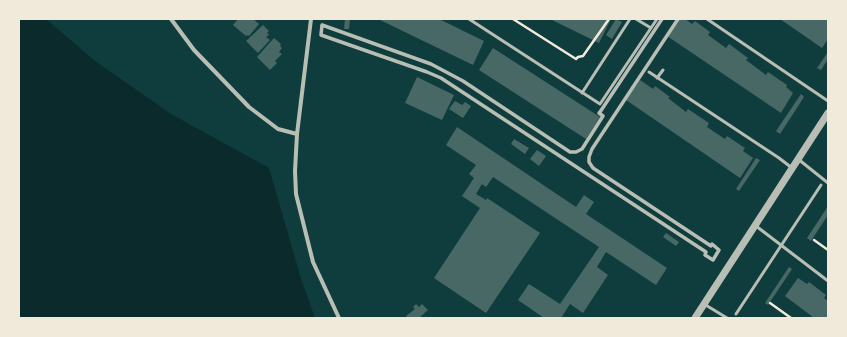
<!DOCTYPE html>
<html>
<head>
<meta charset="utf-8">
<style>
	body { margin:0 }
	#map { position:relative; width:847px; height:337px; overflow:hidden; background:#0f3d3e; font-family:"Sofia Sans Condensed",sans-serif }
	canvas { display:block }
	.frame { position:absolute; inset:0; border:20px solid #f1e9da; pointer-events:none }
</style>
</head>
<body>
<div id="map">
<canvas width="847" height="337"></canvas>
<div class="frame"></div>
</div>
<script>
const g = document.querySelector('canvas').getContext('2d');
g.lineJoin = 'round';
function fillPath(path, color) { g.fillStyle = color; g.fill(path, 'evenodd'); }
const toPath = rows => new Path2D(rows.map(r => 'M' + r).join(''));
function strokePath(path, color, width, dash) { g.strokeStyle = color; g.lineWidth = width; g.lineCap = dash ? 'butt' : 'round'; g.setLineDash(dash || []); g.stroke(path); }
const water = toPath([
	[19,19,46,19,95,61,171,114,269,168,302,282,315,318,19,318]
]);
const building = toPath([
	[238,19,253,19,259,24,249,36,248,35,246,36,233,25],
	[345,19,350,19,349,29,344,29],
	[378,19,439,19,484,41,473,65],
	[550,19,611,19,599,43],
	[616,19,622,22,612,39,606,35],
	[678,19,685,19,692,24,695,21,710,32,708,35,726,48,729,44,748,58,746,60,766,75,768,72,787,85,786,87,793,93,781,113,667,36],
	[780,19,827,19,828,39,822,48],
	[263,25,269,31,267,33,269,35,266,37,270,40,258,53,246,41],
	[274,38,281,44,280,46,282,48,279,52,282,54,275,61,277,63,270,70,257,57],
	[493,48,600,117,586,139,479,70],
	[828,52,828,59,821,70,817,68],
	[417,77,454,95,442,120,405,103],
	[640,80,653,89,655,86,670,97,668,98,686,112,688,109,709,123,707,127,725,139,727,136,745,148,743,151,753,158,740,178,626,100],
	[801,94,804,97,780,134,776,131],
	[455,101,462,105,465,102,471,106,463,118,449,109],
	[457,127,576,207,584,195,594,202,586,214,667,268,656,285,606,252,597,267,608,275,583,313,570,304,561,318,544,318,518,300,529,284,560,304,599,247,493,177,486,187,482,184,476,194,486,200,487,198,540,233,486,313,434,278,480,208,462,196,474,178,469,174,476,165,446,145],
	[514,139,529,148,525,154,511,144],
	[537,150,546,156,539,166,530,159],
	[756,158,760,160,739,191,736,189],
	[828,206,828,215,811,241,807,238],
	[666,233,679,242,676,246,663,237],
	[789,267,792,269,768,305,765,303],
	[798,278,807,284,809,282,826,295,824,298,828,301,828,318,814,318,785,296],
	[416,304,419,307,422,304,428,310,419,318,408,318,406,316,415,309,413,307]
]);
const path = toPath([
	[513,19,576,59,578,57,583,56,609,19],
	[814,240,828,250],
	[770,303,791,318]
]);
const service = toPath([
	[469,19,600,104,657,19],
	[636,19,651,28],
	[707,19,828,101],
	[649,72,779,158,792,168],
	[657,78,663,70],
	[582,93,630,19],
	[798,159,828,183],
	[756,226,828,281],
	[704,304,727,318],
	[736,314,821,185]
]);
const pedestrian = toPath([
	[662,19,600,112,599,113,603,116,582,149,576,152,570,152,463,81,431,64,322,25,321,35,427,72,441,78,706,252,705,255,713,260,719,250,712,244,711,246,593,168,589,162,589,157,592,149,678,19]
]);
const minor = toPath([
	[171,19,194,50,249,107,278,129,297,134],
	[311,19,297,134,295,171,296,194,313,262,339,318]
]);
const tertiary = toPath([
	[695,318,828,113]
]);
fillPath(water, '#0a2a2b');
fillPath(building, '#486865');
strokePath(path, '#f1e9da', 2.5);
strokePath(service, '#b8beb3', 3);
strokePath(pedestrian, '#b8beb3', 3.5);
strokePath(minor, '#b8beb3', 4);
strokePath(tertiary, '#b8beb3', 7);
</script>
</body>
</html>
